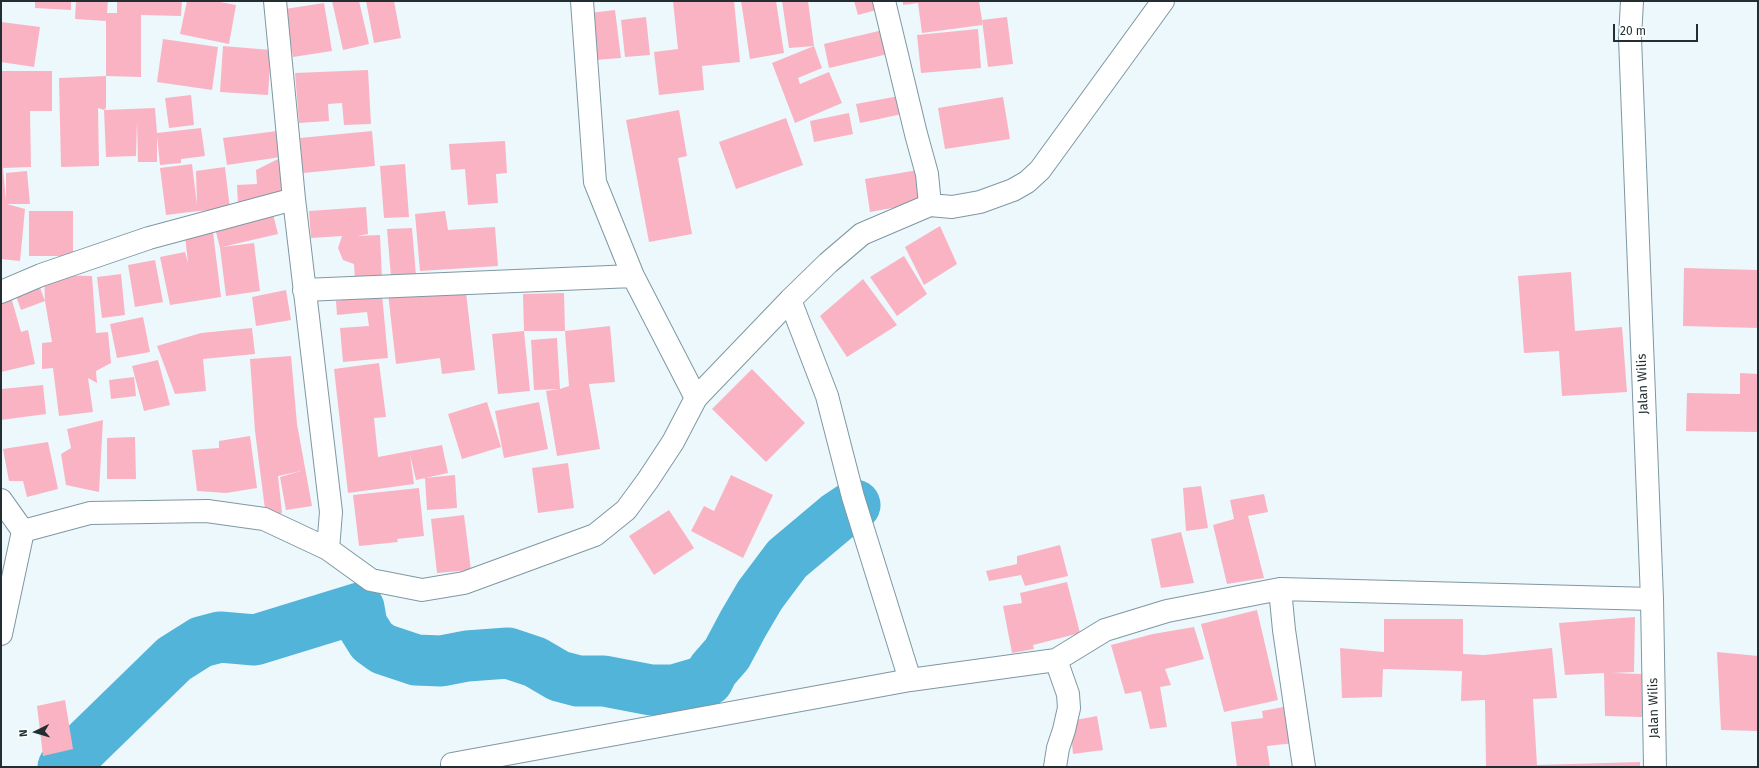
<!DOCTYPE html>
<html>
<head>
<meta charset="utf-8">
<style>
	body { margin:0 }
	#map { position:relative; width:1759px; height:768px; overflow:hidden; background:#edf8fc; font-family:"Fira Sans",sans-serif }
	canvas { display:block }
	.frame { position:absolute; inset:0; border:2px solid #232e32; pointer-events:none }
	.north { position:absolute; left:16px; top:712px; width:40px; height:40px; -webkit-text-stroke:3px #fff; paint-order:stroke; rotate:265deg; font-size:11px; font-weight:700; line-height:16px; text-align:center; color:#232e32 }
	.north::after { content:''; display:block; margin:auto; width:14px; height:18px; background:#232e32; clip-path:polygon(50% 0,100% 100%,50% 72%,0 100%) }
	.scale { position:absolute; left:1613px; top:24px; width:85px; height:18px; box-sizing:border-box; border:2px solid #232e32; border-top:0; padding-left:5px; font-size:12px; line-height:14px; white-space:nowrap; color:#232e32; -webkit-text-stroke:3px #fff; paint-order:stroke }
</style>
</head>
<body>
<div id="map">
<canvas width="1759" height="768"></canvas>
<div class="frame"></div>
<div class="north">N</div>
<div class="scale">20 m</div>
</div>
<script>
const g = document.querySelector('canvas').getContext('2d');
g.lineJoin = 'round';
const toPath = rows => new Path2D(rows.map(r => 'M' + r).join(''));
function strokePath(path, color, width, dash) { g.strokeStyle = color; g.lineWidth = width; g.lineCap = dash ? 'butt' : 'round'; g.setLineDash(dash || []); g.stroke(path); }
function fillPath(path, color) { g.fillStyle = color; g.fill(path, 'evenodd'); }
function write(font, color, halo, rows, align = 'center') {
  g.font = font + ' "Fira Sans",sans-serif'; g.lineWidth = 3.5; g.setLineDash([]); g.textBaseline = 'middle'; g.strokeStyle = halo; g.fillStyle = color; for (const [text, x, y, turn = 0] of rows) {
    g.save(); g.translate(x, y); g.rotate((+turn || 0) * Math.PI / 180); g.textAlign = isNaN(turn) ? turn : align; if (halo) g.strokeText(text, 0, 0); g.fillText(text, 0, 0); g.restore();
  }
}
const river = toPath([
	[63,767,174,659,201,642,220,637,255,640,359,608,362,625,372,641,383,649,416,660,441,661,467,656,508,653,535,662,559,676,578,681,604,681,651,690,674,690,708,680,713,670,727,654,743,624,760,595,787,559,837,517,855,505]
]);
const building = toPath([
	[35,1,71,1,71,10,35,8],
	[76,1,108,1,107,13,117,13,117,1,182,1,181,16,141,15,141,77,106,76,106,21,75,19],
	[187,1,215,1,236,5,229,44,180,34],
	[332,1,359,1,369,44,343,50],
	[366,1,394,1,401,38,374,43],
	[673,1,734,1,740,62,702,66,704,90,659,95,654,52,678,49],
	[741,1,776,1,784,53,750,59],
	[782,1,808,1,814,46,822,68,798,78,800,84,829,72,842,103,795,123,772,63,814,46,789,48],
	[854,1,878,1,880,9,858,15],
	[903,1,979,1,982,20,1007,17,1013,64,988,67,982,20,982,25,922,33,918,3,903,5],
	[324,3,332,51,293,57,285,9],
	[615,10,621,58,595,60,590,13],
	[646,17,650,55,625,57,621,20],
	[1,22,40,27,34,67,1,62],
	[978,29,981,68,921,73,917,35],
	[883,30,888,54,829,68,824,44],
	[163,39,218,47,212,90,157,82],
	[223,46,271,50,268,95,220,92],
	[368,70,371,124,344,125,342,103,328,104,329,121,299,123,295,73],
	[1,71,52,71,52,111,30,111,31,167,3,168,6,201,6,173,27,171,30,204,7,204,25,209,20,261,1,259],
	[106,76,106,108,104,110,98,108,99,166,61,167,59,78],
	[191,95,194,125,169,128,165,98],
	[899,96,902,114,860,123,856,104],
	[1003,97,1010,139,945,149,938,108],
	[155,108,157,133,201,128,205,156,181,159,181,163,160,165,157,136,157,162,138,162,137,122,136,156,106,157,104,110],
	[679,110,687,156,678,158,692,234,649,242,626,120],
	[849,113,853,134,814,142,810,121],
	[786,118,803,165,736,189,719,142],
	[277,131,281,157,227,165,223,138],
	[372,131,375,166,303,173,300,138],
	[505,141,507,173,496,174,498,203,468,205,465,169,451,170,449,144],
	[282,157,286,200,238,204,237,185,257,184,256,170],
	[192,164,197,205,196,171,225,167,230,209,198,211,166,215,160,168],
	[405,164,409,217,384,218,380,166],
	[918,170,925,202,870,212,865,179],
	[366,207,368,234,357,236,380,235,382,280,355,282,354,264,343,260,338,248,342,236,311,238,309,211],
	[272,210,278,234,222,247,254,243,260,291,226,296,220,248,214,224],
	[29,211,73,211,73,256,29,256],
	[445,211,448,230,495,227,498,266,420,271,415,214],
	[940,226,957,264,924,285,905,247],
	[412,228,416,276,391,277,387,229],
	[213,232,221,297,170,305,160,257,185,252,188,263,185,236],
	[904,256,927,294,897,316,870,277],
	[155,260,163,302,135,307,128,265],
	[1684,268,1758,270,1758,328,1683,326],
	[1571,272,1575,331,1622,327,1627,392,1562,396,1559,351,1524,353,1518,276],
	[121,274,125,315,102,318,97,277],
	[44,275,92,276,96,333,108,332,111,363,96,371,97,383,88,378,93,412,59,416,53,368,42,369,42,343,52,342,45,301,21,310,15,293,39,285,45,301],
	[863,279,897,325,847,357,820,316],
	[432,289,433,296,466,292,475,370,442,374,440,358,396,364,388,293],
	[286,290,291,320,256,326,252,297],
	[564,293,565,331,610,326,615,382,589,384,600,449,557,456,546,391,559,389,534,390,531,340,557,338,560,389,569,386,565,331,524,331,523,294],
	[382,295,388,358,343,362,340,328,369,326,367,312,337,315,336,301],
	[11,297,21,332,28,330,35,364,1,372,1,300],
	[143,317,150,352,117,358,110,324],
	[252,328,255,354,203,359,206,391,175,394,157,346,201,333],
	[524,331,530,391,498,394,492,334],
	[291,356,297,424,312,506,286,510,280,477,301,471,278,476,282,513,266,517,255,431,250,359],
	[158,360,170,405,144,411,132,366],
	[379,363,386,417,374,418,378,457,442,445,448,473,416,480,410,455,414,484,348,493,334,369],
	[752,369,805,423,766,462,712,409],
	[1740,373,1758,374,1758,432,1686,431,1687,393,1740,394],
	[134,377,136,396,111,399,109,380],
	[43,385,46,414,1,420,1,389],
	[487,402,501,447,462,459,448,414],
	[539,402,548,449,504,458,495,411],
	[103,420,99,492,66,485,61,454,71,448,67,429],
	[250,436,257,488,226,493,197,491,192,450,219,448,219,441],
	[135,437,136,479,107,479,107,438],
	[48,442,58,489,27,497,23,481,9,481,3,449],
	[568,463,574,508,538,513,532,468],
	[455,475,457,508,427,510,425,478],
	[731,475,773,495,743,558,691,531,704,506,714,511],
	[1201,486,1208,528,1186,531,1183,488],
	[419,488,424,536,397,539,398,542,359,546,353,495],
	[1264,494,1268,512,1248,516,1264,578,1227,584,1213,525,1234,519,1230,500],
	[669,510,694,548,654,575,629,536],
	[464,515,471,570,437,573,431,519],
	[1181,532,1194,583,1161,588,1151,539],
	[1060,545,1068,576,1025,586,1021,575,989,581,986,571,1017,564,1017,556],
	[1067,582,1080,633,1033,645,1034,649,1012,653,1003,606,1022,603,1020,593],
	[1257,610,1278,700,1224,712,1201,624],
	[1635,617,1634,672,1612,673,1642,674,1642,717,1605,716,1604,673,1565,675,1559,623],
	[1384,619,1463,619,1463,654,1484,655,1552,648,1557,698,1533,699,1537,765,1640,762,1640,767,1486,767,1485,700,1461,701,1462,671,1383,669,1382,697,1342,698,1340,648,1384,652],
	[1194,627,1204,659,1165,669,1171,685,1160,687,1167,727,1150,729,1141,691,1125,694,1111,645,1153,634],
	[1717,652,1758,656,1758,731,1721,730],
	[65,700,73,749,43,756,37,706],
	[1289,706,1295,743,1267,746,1270,767,1237,767,1231,722,1263,718,1262,711],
	[1097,716,1103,750,1073,754,1070,721]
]);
const street = toPath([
	[275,1,294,199,331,512,328,549],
	[582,1,595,182,633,276,696,398],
	[884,1,916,134,927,174,930,205],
	[304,290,633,276],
	[1,292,41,275,149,238,294,199],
	[790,300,827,396,853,497,910,680],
	[1,500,23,531,1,634],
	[23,531,90,513,207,511,264,519,328,549,371,580,422,590,464,583,595,535,626,510,648,480,673,442,696,398,790,300,828,263,862,234,930,205,952,207,980,202,1013,190,1027,182,1040,170,1163,1],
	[1280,589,1284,630,1304,767],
	[452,764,910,680,1056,660,1105,630,1167,611,1280,589,1652,599],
	[1055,767,1058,748,1064,730,1069,708,1068,694,1056,660]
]);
const secondary = toPath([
	[1632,1,1630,38,1652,599,1655,767]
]);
const streetNames = [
	["Jalan Wilis",1643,384,-92],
	["Jalan Wilis",1654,708,-91]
];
strokePath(river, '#51b4d8', 51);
fillPath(building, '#fab3c3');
strokePath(street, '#7e98a3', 24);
strokePath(secondary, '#7e98a3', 24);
strokePath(street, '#fff', 22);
strokePath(secondary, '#fff', 22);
write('13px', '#232e32', '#fff', streetNames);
</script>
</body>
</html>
